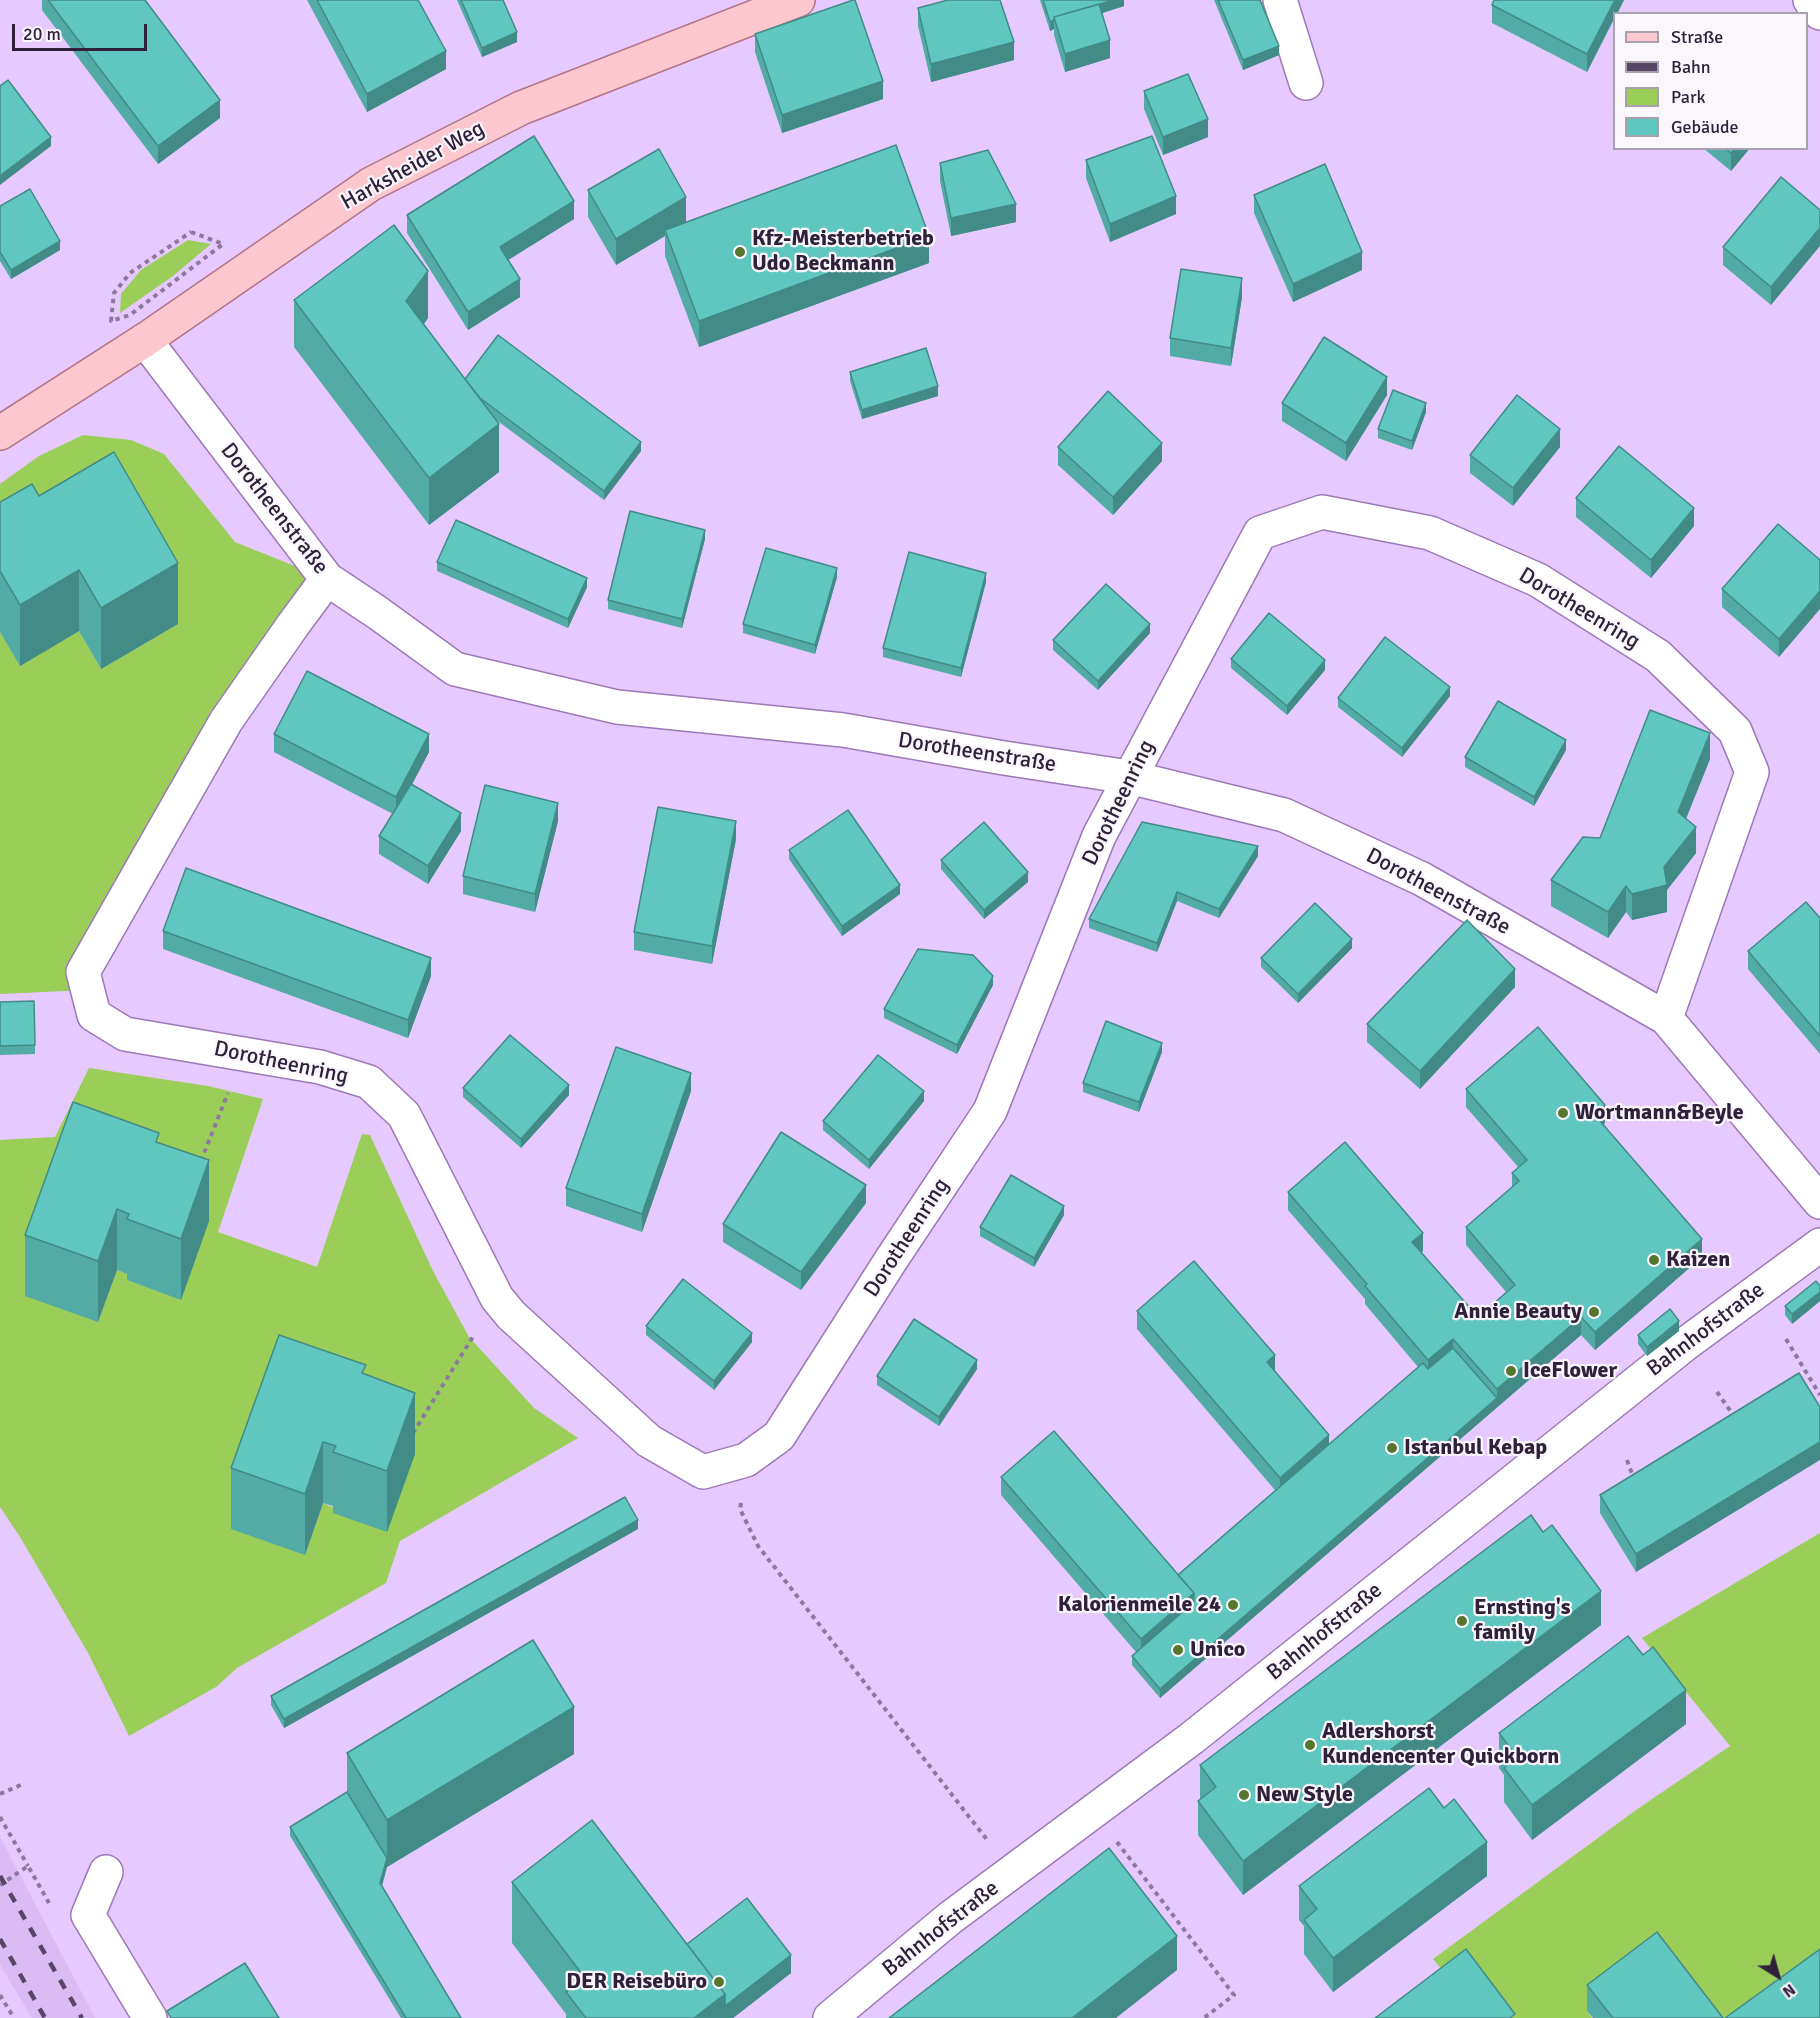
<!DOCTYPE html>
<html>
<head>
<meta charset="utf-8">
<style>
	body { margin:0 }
	#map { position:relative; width:1820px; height:2018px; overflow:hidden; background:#e6c9fe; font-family:Signika,sans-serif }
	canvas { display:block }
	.legend { position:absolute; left:1613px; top:12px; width:195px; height:138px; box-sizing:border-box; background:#f9f6fc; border:2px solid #a8a1ae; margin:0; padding:8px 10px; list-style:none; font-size:18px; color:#2f213a }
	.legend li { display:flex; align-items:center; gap:12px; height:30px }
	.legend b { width:30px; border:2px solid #a8a1ae }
	.north { position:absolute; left:1748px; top:1946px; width:60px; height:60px; -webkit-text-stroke:4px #f9f6fc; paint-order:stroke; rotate:143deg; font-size:16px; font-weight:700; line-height:24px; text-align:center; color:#2f213a }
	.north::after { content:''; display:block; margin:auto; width:21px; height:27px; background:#2f213a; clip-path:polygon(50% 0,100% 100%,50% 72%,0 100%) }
	.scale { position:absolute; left:12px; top:24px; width:135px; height:27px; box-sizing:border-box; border:3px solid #2f213a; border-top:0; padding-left:8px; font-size:18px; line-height:21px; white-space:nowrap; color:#2f213a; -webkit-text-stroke:4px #f9f6fc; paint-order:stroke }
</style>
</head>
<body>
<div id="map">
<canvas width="1820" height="2018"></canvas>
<ul class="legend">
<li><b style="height:8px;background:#fcc7cf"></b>Straße</li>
<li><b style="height:8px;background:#574665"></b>Bahn</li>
<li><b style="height:16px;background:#9ace59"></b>Park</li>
<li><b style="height:16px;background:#5fc7c0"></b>Gebäude</li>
</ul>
<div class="north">N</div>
<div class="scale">20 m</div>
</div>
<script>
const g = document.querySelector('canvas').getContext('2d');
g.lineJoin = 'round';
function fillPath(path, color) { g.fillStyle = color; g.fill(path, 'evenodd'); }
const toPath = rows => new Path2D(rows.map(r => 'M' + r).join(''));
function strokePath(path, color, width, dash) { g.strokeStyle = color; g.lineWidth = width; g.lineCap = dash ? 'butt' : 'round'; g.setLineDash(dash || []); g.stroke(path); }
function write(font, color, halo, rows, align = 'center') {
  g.font = font + ' Signika,sans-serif'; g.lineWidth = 4.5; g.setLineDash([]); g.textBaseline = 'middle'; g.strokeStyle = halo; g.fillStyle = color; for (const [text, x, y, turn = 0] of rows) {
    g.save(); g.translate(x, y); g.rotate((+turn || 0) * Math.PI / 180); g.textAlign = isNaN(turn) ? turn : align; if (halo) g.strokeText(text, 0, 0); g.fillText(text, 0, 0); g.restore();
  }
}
const built = toPath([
	[0,1837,95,2018,32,2018,0,1965]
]);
const green = toPath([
	[188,240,211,244,173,276,120,313,121,294,141,270],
	[83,435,131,440,164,454,235,542,327,579,87,990,0,994,0,632,20,665,79,631,101,669,178,624,0,564,0,484,39,456],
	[89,1068,208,1086,263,1099,218,1232,317,1267,362,1134,370,1135,433,1271,469,1337,534,1408,578,1438,400,1541,386,1583,237,1668,216,1687,129,1736,88,1653,20,1537,0,1507,0,1140,55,1137],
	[73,1163,181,1299,127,1280,129,1275,117,1270,98,1322],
	[279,1396,387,1532,323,1503,305,1555],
	[1820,1533,1820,1975,1761,2018,1703,2018,1587,2011,1592,2018,1482,2018,1433,1959,1636,1810,1730,1746,1642,1638]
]);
const path = toPath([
	[191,232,223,244,130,315,111,321,114,293,130,273,191,232],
	[201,1161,228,1093],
	[1786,1339,1820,1395],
	[1717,1392,1734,1416],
	[413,1433,474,1335],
	[1627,1460,1634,1479],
	[741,1503,740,1509,758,1546,988,1841],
	[0,1794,23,1784],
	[0,1817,28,1866],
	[1117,1842,1234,1995,1204,2018],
	[0,1885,28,1866,49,1903],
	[0,1995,14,2018]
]);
const minor = toPath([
	[1280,0,1306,83],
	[1810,0,1820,13],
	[145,340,327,579,378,613,455,669,617,707,843,730,1004,758,1129,777,1284,815,1422,879,1666,1018,1820,1202],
	[327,579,293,625,226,721,83,972,94,1015,125,1034,320,1067,369,1082,404,1115,497,1298,511,1315,649,1441,703,1472,746,1460,779,1436,891,1260,990,1111,1099,836,1260,533,1322,512,1430,533,1538,580,1658,656,1735,731,1752,772,1666,1018],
	[106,1872,88,1915,150,2018],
	[830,2018,950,1918,1192,1738,1684,1345,1820,1245]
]);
const major = toPath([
	[0,433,145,340,371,184,521,108,798,0]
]);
const rail = toPath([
	[0,1876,82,2018],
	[0,1939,45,2018]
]);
const wall = toPath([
	[42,0,145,0,220,118,158,164,42,10],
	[307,0,418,0,446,69,367,112],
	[457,0,503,0,517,42,482,57],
	[1040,0,1124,0,1124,6,1102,13,1110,58,1065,72,1054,35,1054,29,1050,31],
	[1214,0,1260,0,1279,55,1243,70],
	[1624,0,1587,72,1492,23,1492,5],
	[918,8,1014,60,931,82,918,26],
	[755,34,883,99,782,133,755,52],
	[1144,91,1208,137,1163,155,1144,109],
	[1703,148,1750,148,1731,171],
	[1086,160,1176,214,1110,242,1086,178],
	[940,163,1016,222,951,236,940,181],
	[588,190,686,222,929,263,699,347,665,256,665,236,616,265,588,217],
	[1254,195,1362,270,1293,302,1254,213],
	[0,206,60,250,11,279,0,261],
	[1820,210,1771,305,1723,265,1723,247],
	[407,215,574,219,508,260,520,297,468,330,407,233],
	[1242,297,1231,366,1170,356,1170,338],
	[294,300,428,318,424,324,465,379,641,451,604,500,495,419,499,472,429,525,294,347],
	[850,372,938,396,862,419,850,381],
	[1387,395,1346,461,1282,421,1282,403],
	[1426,412,1412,450,1378,438,1378,429],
	[1058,447,1162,461,1113,515,1058,465],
	[1560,447,1513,506,1470,473,1470,455],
	[39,496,178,624,101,669,79,631,20,666,0,632,0,502],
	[1576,498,1694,526,1651,578,1576,517],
	[705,539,682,628,608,609,608,600],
	[1820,560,1779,657,1722,607,1722,589],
	[437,562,587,587,568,628,437,571],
	[837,577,815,654,743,633,743,624],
	[986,582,961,677,883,657,883,648],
	[1150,633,1098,690,1053,650,1053,640],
	[1231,659,1325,670,1287,715,1231,668],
	[1450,696,1402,757,1338,707,1338,698],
	[274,734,429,752,412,784,461,831,428,884,379,854,379,836,393,814,274,752],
	[1566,750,1534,806,1465,767,1465,757],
	[1710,759,1686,819,1696,853,1667,890,1667,912,1632,920,1626,912,1608,938,1551,906,1551,880,1600,838],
	[558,821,535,912,463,894,463,876],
	[736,839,712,964,634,950,634,932],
	[789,850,900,894,842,936,789,859],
	[1258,856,1219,918,1177,901,1157,952,1089,928,1089,919],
	[941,860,1028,882,984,919,941,869],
	[1820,918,1820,1054,1748,969,1748,951],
	[163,931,431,976,408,1038,163,949],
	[1352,948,1298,1003,1261,967,1261,958],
	[993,985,957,1054,884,1018,884,1009],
	[1515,987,1420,1089,1367,1042,1367,1024],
	[0,1002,35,1045,35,1054,0,1055],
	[1162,1052,1139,1112,1083,1092,1083,1083],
	[463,1088,569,1095,521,1148,463,1097],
	[1466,1089,1605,1123,1603,1124,1702,1257,1595,1350,1581,1335,1160,1698,1132,1665,1132,1656,1136,1652,1001,1495,1001,1477,1177,1575,1275,1490,1137,1329,1137,1311,1275,1372,1329,1444,1418,1367,1365,1304,1365,1299,1288,1210,1288,1192,1423,1251,1421,1252,1478,1317,1506,1292,1466,1245,1466,1227,1512,1187,1512,1173,1519,1168,1466,1107],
	[691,1091,642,1232,566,1206,566,1188],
	[924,1101,869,1169,823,1130,823,1121],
	[159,1143,209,1221,181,1300,127,1280,127,1274,117,1270,98,1322,25,1296,25,1235],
	[866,1203,801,1290,723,1242,723,1224],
	[1064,1215,1034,1267,980,1236,980,1227],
	[1820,1286,1820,1301,1792,1324,1785,1315,1785,1306],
	[646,1326,752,1342,714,1390,646,1335],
	[1679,1331,1647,1356,1638,1344,1638,1335],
	[977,1369,939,1426,877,1385,877,1376],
	[1799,1373,1636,1572,1600,1513,1600,1495],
	[366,1375,415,1454,387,1532,333,1513,333,1506,323,1503,305,1555,231,1529,231,1468],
	[638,1529,284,1728,271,1705,271,1696],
	[1601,1625,1243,1895,1198,1835,1198,1801,1200,1799,1200,1765],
	[1686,1724,1532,1840,1504,1802,1504,1775,1499,1768,1499,1733],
	[347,1753,574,1754,387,1867,382,1886,461,2018,401,2018,290,1836,290,1827,347,1792],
	[1487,1876,1333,1992,1304,1954,1304,1926,1299,1920,1299,1886],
	[512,1882,687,1944,791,1973,733,2018,566,2018,566,2014,512,1943],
	[1587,1985,1723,2018,1593,2018,1587,2011]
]);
const shadedWall = toPath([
	[1114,0,1124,0,1124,6,1057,28,1055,20],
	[1615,0,1624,0,1617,14,1614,14,1614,18,1587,72,1587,54],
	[1054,20,1054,29,1050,31,1050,22],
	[517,32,517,42,482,57,482,48],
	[1110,40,1110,58,1065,72,1065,54],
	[1014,42,1014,60,931,82,931,64],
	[1279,46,1279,55,1243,70,1243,60],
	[446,51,446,69,367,112,367,94],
	[883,81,883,99,782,133,782,115],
	[220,100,220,118,158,164,158,146],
	[1208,119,1208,137,1163,155,1163,137],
	[51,137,51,146,0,185,0,176],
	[1735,148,1750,148,1731,171,1731,153],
	[1176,196,1176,214,1110,242,1110,224],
	[686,197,686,223,665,230,665,236,616,265,616,239],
	[574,201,574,219,500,265,500,247],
	[1016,204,1016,222,951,236,951,218],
	[1820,228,1820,246,1771,305,1771,287],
	[929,236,929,263,699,347,699,321],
	[60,241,60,250,11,279,11,270],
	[1362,252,1362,270,1293,302,1293,284],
	[428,271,428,318,406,348,406,301],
	[1242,278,1242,297,1231,366,1231,348],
	[520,279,520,297,468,330,468,312],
	[1387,377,1387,395,1346,461,1346,443],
	[938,386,938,396,862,419,862,410],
	[1426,403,1426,412,1412,450,1412,441],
	[499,424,499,472,429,525,429,478],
	[1560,429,1560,447,1513,506,1513,488],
	[641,442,641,451,604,500,604,491],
	[1162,443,1162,461,1113,515,1113,497],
	[1694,508,1694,526,1651,578,1651,560],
	[705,530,705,539,682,628,682,619],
	[178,563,178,624,101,669,101,608],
	[837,568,837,577,815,654,815,645],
	[79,570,79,631,20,666,20,605],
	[986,573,986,582,961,677,961,668],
	[587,578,587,587,568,628,568,619],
	[1820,591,1820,609,1779,657,1779,639],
	[1150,624,1150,633,1098,690,1098,681],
	[1325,660,1325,670,1287,715,1287,706],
	[1450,687,1450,696,1402,757,1402,748],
	[1710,733,1710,759,1678,838,1678,812],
	[429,734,429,752,396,815,396,797],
	[1566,740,1566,750,1534,806,1534,797],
	[558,803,558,821,535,912,535,894],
	[461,813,461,831,428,884,428,866],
	[736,821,736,839,712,964,712,946],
	[1696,827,1696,853,1667,890,1667,912,1632,920,1632,894,1664,867],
	[1258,846,1258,856,1219,918,1219,909],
	[1028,872,1028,882,984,919,984,910],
	[900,885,900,894,842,936,842,926],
	[1626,886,1626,912,1608,938,1608,912],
	[1177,892,1177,901,1157,952,1157,943],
	[1352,939,1352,948,1298,1003,1298,994],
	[431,958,431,976,408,1038,408,1020],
	[1515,969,1515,987,1420,1089,1420,1071],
	[993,976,993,985,957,1054,957,1045],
	[1162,1043,1162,1052,1139,1112,1139,1102],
	[691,1073,691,1091,642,1232,642,1214],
	[569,1085,569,1095,521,1148,521,1139],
	[924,1091,924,1101,869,1169,869,1160],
	[1605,1105,1605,1123,1594,1132,1594,1114],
	[209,1160,209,1221,181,1300,181,1239],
	[866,1185,866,1203,801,1290,801,1272],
	[1064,1206,1064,1215,1034,1267,1034,1258],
	[117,1209,117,1270,98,1322,98,1261],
	[1423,1233,1423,1251,1412,1260,1412,1242],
	[1702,1239,1702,1257,1595,1350,1595,1332],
	[1820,1292,1820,1301,1792,1324,1792,1314],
	[1581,1317,1581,1335,1160,1698,1160,1689,1497,1398,1497,1389],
	[1679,1321,1679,1331,1647,1356,1647,1347],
	[752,1333,752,1342,714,1390,714,1381],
	[1453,1339,1453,1357,1428,1378,1428,1360],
	[1275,1355,1275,1373,1267,1362],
	[977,1360,977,1369,939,1426,939,1417],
	[415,1393,415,1454,387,1532,387,1471],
	[1329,1435,1329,1453,1280,1496,1280,1478],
	[323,1442,323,1503,305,1555,305,1494],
	[1820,1442,1820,1460,1636,1572,1636,1554],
	[638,1520,638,1529,284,1728,284,1719],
	[1601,1591,1601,1625,1243,1895,1243,1861],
	[1194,1593,1194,1611,1141,1657,1141,1639],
	[1686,1690,1686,1724,1532,1840,1532,1805],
	[574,1707,574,1754,387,1867,380,1892,380,1883,387,1858,387,1820],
	[1487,1842,1487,1876,1333,1992,1333,1958],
	[1177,1936,1177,1970,1116,2018,1072,2018],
	[791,1955,791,1973,733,2018,694,2018,725,1994]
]);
const building = toPath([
	[48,0,145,0,220,100,158,146,48,0],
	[317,0,418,0,446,51,367,94,317,0],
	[461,0,503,0,517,32,482,48,461,0],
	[853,0,855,0,883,81,782,115,755,34,853,0],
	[948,0,1000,0,1014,42,931,64,918,8,948,0],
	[1043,0,1114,0,1054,17,1054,20,1050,22,1043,0],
	[1218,0,1260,0,1279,46,1243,60,1218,0],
	[1494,0,1615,0,1587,54,1492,5,1494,0],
	[1099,4,1110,40,1065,54,1054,17,1099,4],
	[1188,74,1208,119,1163,137,1144,91,1188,74],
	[8,80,51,137,0,176,0,86,8,80],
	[534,136,574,201,500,247,520,279,468,312,407,215,534,136],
	[1152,136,1176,196,1110,224,1086,160,1152,136],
	[896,145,929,236,699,321,665,230,896,145],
	[1725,148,1735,148,1731,153,1725,148],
	[659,149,686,197,616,239,588,190,659,149],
	[988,150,1016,204,951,218,940,163,988,150],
	[1325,164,1362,252,1293,284,1254,195,1325,164],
	[1781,177,1820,210,1820,228,1771,287,1723,247,1781,177],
	[30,189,60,241,11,270,0,252,0,206,30,189],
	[394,225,428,271,406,301,499,424,429,478,294,300,394,225],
	[1181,269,1242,278,1231,348,1170,338,1181,269],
	[498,335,641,442,604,491,480,398,465,379,498,335],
	[1324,337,1387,377,1346,443,1282,403,1324,337],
	[926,348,938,386,862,410,850,372,926,348],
	[1393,390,1426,403,1412,441,1378,429,1393,390],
	[1108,391,1162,443,1113,497,1058,447,1108,391],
	[1517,395,1560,429,1513,488,1470,455,1517,395],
	[1619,446,1694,508,1651,560,1576,498,1619,446],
	[114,452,178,563,101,608,79,570,20,605,0,571,0,502,32,484,39,496,114,452],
	[630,511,705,530,682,619,608,600,630,511],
	[456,520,587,578,568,619,437,562,456,520],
	[1778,524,1820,560,1820,591,1779,639,1722,589,1778,524],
	[766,548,837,568,815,645,743,624,766,548],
	[909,552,986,573,961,668,883,648,909,552],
	[1106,584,1150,624,1098,681,1053,640,1106,584],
	[1269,613,1325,660,1287,706,1231,659,1269,613],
	[1385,637,1450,687,1402,748,1338,698,1385,637],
	[307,671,429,734,396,797,274,734,307,671],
	[1498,701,1566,740,1534,797,1465,757,1498,701],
	[1650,710,1710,733,1678,812,1696,827,1664,867,1667,885,1632,894,1626,886,1608,912,1551,880,1583,837,1600,838,1650,710],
	[411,784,461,813,428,866,379,836,411,784],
	[485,785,558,803,535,894,463,876,485,785],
	[658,807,736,821,712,946,634,932,658,807],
	[848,810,900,885,842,926,789,850,848,810],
	[984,822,1028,872,984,910,941,860,984,822],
	[1142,822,1258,846,1219,909,1177,892,1157,943,1089,919,1142,822],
	[186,868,431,958,408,1020,163,931,186,868],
	[1806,902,1820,918,1820,1036,1748,951,1806,902],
	[1315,903,1352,939,1298,994,1261,958,1315,903],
	[1467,920,1515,969,1420,1071,1367,1024,1467,920],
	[918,949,973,955,993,976,957,1045,884,1009,918,949],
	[34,1001,35,1045,0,1046,0,1002,34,1001],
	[1106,1021,1162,1043,1139,1102,1083,1083,1106,1021],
	[1538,1027,1605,1105,1594,1114,1702,1239,1595,1332,1581,1317,1497,1389,1453,1339,1428,1360,1365,1286,1367,1284,1288,1192,1345,1142,1423,1233,1412,1242,1478,1317,1515,1285,1466,1227,1519,1181,1512,1173,1527,1160,1466,1089,1538,1027],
	[510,1035,569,1085,521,1139,463,1088,510,1035],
	[616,1047,691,1073,642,1214,566,1188,616,1047],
	[878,1055,924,1091,869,1160,823,1121,878,1055],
	[73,1102,159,1133,156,1142,209,1160,181,1239,127,1219,129,1214,117,1209,98,1261,25,1235,73,1102],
	[781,1132,866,1185,801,1272,723,1224,781,1132],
	[1011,1175,1064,1206,1034,1258,980,1227,1011,1175],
	[1194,1261,1275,1355,1267,1362,1329,1435,1280,1478,1137,1311,1194,1261],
	[683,1279,752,1333,714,1381,646,1326,683,1279],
	[1816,1281,1820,1286,1820,1292,1792,1314,1785,1306,1816,1281],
	[1670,1309,1679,1321,1647,1347,1638,1335,1670,1309],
	[914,1319,977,1360,939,1417,877,1376,914,1319],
	[279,1335,366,1365,362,1373,415,1393,387,1471,333,1452,336,1446,323,1442,305,1494,231,1468,279,1335],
	[1453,1348,1497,1398,1160,1689,1132,1656,1194,1602,1194,1593,1178,1575,1423,1363,1428,1369,1453,1348],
	[1799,1373,1820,1407,1820,1442,1636,1554,1600,1495,1799,1373],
	[1054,1431,1194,1593,1141,1639,1001,1477,1054,1431],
	[625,1497,638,1520,284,1719,271,1696,625,1497],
	[1531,1515,1543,1532,1552,1525,1601,1591,1243,1861,1198,1801,1216,1787,1200,1765,1531,1515],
	[1628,1636,1643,1655,1653,1647,1686,1690,1532,1805,1504,1768,1517,1757,1499,1733,1628,1636],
	[533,1640,574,1707,387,1820,347,1753,533,1640],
	[1429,1788,1444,1808,1454,1799,1487,1842,1333,1958,1304,1920,1317,1909,1299,1886,1429,1788],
	[347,1792,387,1858,380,1883,461,2018,406,2018,290,1827,347,1792],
	[592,1820,725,1994,694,2018,586,2018,566,1992,585,1978,512,1882,592,1820],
	[1109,1848,1177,1936,1072,2018,889,2018,1109,1848],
	[747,1898,791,1955,725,2006,725,1994,687,1944,747,1898],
	[1657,1932,1723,2018,1613,2018,1587,1985,1657,1932],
	[1466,1949,1515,2014,1510,2018,1375,2018,1466,1949],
	[1820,1949,1820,2018,1725,2018,1820,1949],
	[245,1963,279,2018,171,2018,167,2011,245,1963]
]);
const markers = [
	[740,252,6,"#55762c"],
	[1563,1113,6,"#55762c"],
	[1654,1260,6,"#55762c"],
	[1594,1312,6,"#55762c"],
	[1511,1371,6,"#55762c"],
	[1392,1448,6,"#55762c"],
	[1233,1605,6,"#55762c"],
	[1462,1621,6,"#55762c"],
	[1178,1650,6,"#55762c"],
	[1310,1745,6,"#55762c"],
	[1244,1795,6,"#55762c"],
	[719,1982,6,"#55762c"]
];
const streetNames = [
	["Harksheider Weg",413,166,-29],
	["Dorotheenstraße",274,509,52],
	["Dorotheenring",1579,609,31],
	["Dorotheenstraße",977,753,9],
	["Dorotheenring",1119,803,-64],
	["Dorotheenstraße",1438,892,28],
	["Dorotheenring",281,1063,12],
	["Dorotheenring",907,1238,-57],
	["Bahnhofstraße",1706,1330,-37],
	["Bahnhofstraße",1325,1632,-39],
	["Bahnhofstraße",941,1929,-38]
];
const poiNames = [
	["Kfz-Meisterbetrieb",752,239],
	["Udo Beckmann",752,264],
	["Wortmann&Beyle",1575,1113],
	["Kaizen",1666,1260],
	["Annie Beauty",1582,1312,"right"],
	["IceFlower",1523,1371],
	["Istanbul Kebap",1404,1448],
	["Kalorienmeile 24",1221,1605,"right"],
	["Ernsting's",1474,1608],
	["family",1474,1633],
	["Unico",1190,1650],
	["Adlershorst",1322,1732],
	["Kundencenter Quickborn",1322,1757],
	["New Style",1256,1795],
	["DER Reisebüro",707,1982,"right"]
];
fillPath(built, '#dabbf4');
fillPath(green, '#9ace59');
strokePath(minor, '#9c7ab7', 36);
strokePath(major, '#b37486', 36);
strokePath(path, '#8e78a0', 4, [4.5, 4.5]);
strokePath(minor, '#fff', 33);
strokePath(major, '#fcc7cf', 33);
strokePath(rail, '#574665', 4.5, [10, 10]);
fillPath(wall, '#52aba5');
fillPath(shadedWall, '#428b86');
fillPath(building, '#5fc7c0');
strokePath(building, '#428b86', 1.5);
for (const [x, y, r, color] of markers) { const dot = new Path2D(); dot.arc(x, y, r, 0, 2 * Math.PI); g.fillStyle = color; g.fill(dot); strokePath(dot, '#f9f6fc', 2); }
write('22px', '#2f213a', '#f9f6fc', streetNames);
write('bold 22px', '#2f213a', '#f9f6fc', poiNames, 'left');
</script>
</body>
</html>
